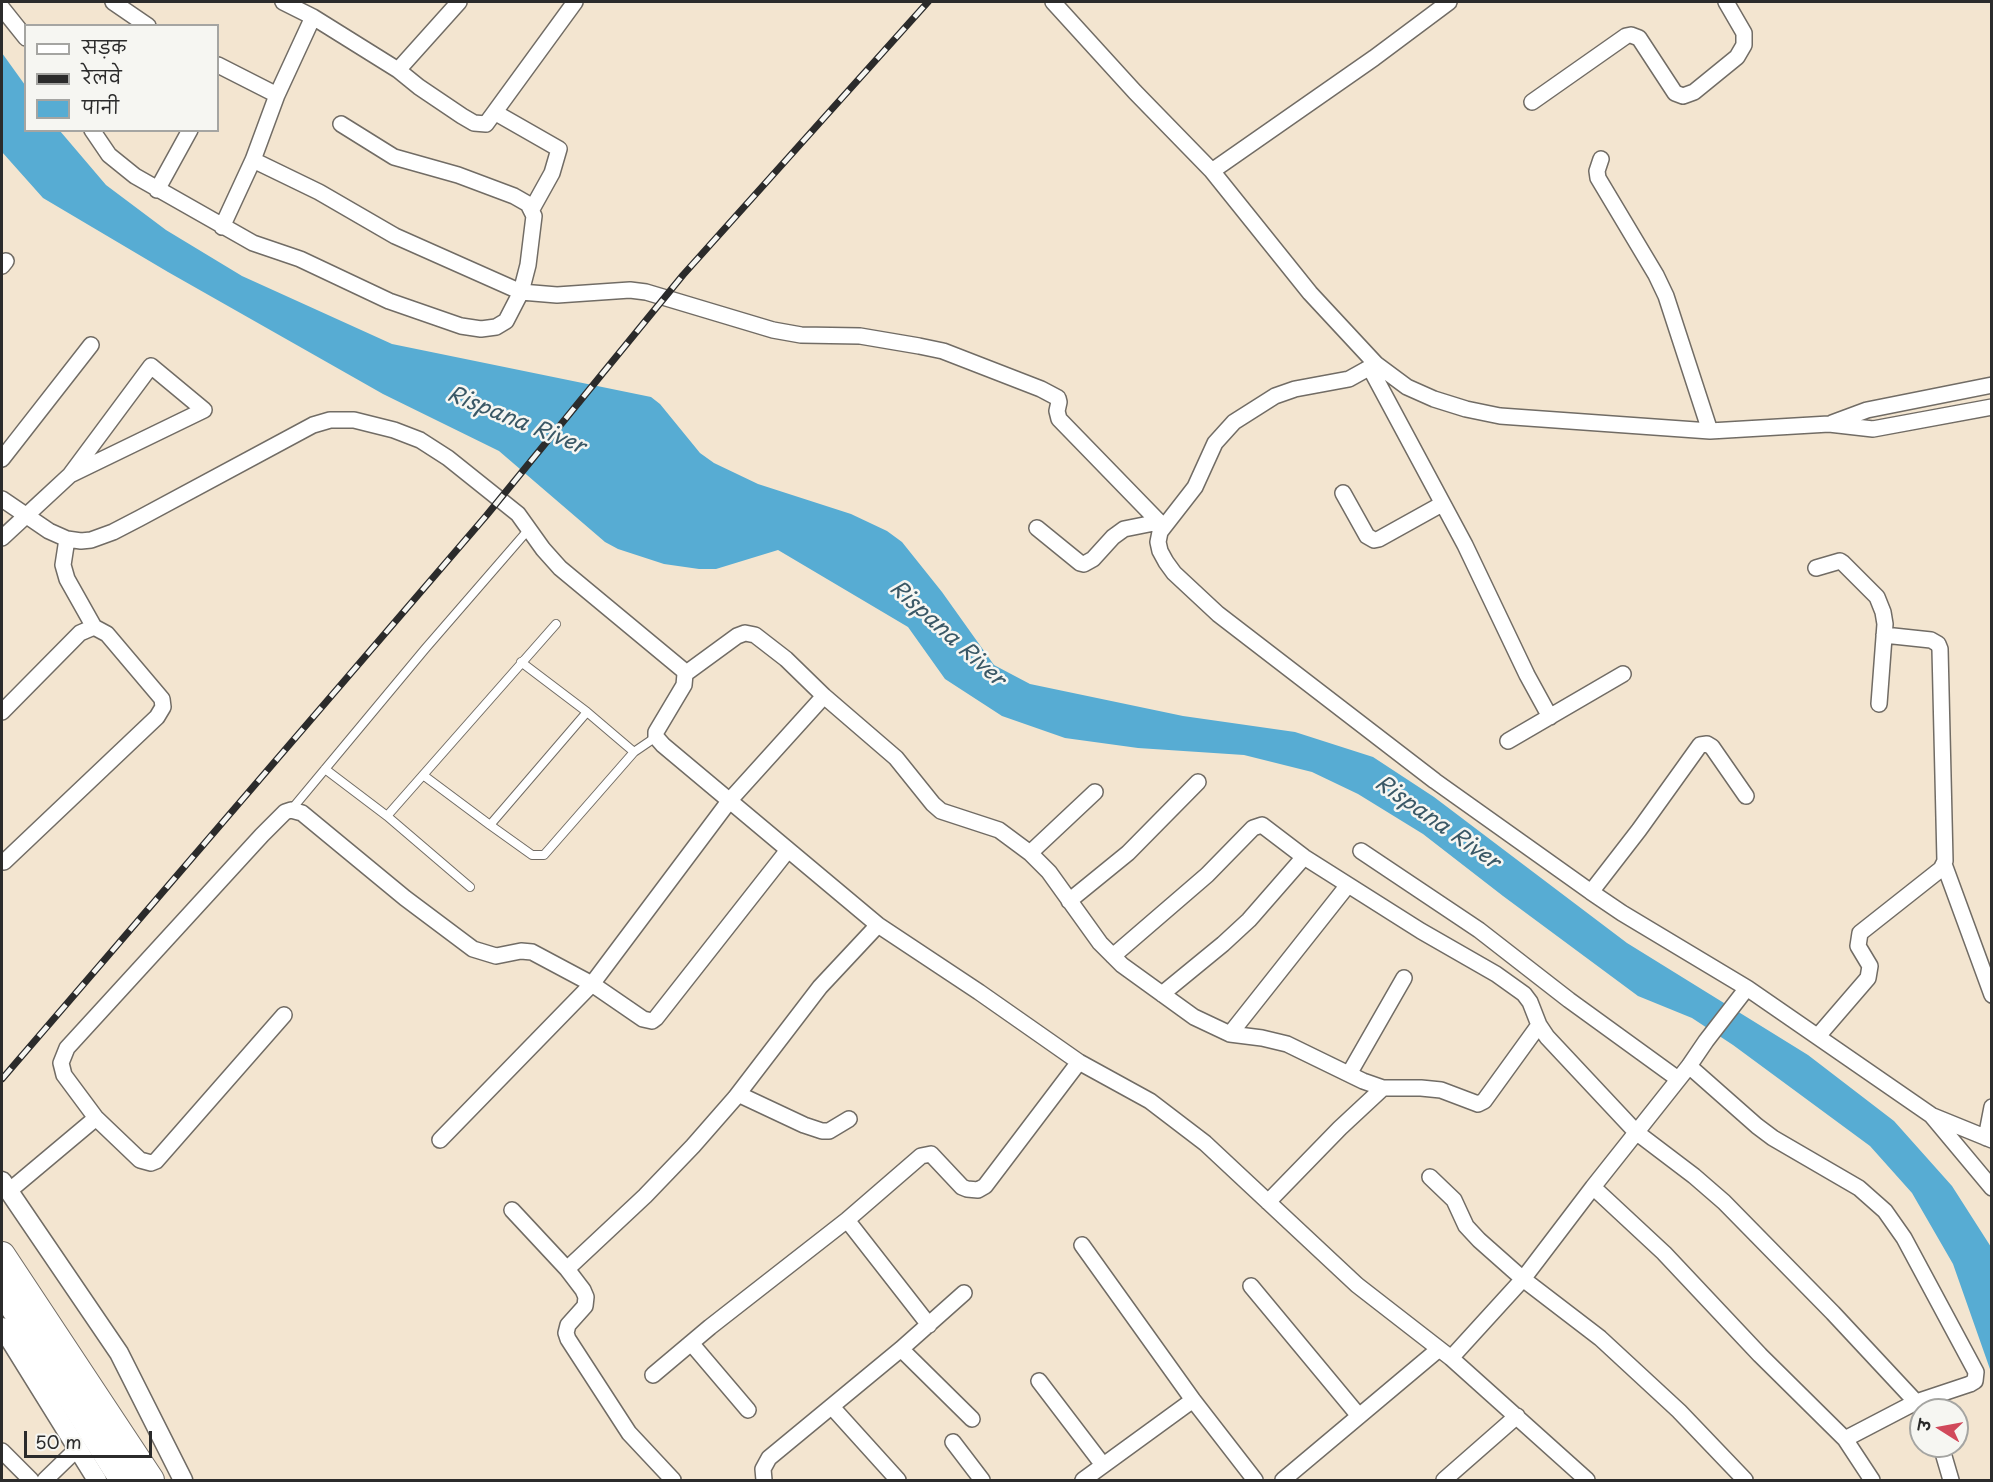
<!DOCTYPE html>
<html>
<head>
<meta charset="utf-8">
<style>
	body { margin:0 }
	#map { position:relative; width:1993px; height:1482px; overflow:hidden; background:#f3e5d0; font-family:"Playpen Sans","Playpen Sans Deva",sans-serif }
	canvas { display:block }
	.frame { position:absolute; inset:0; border:3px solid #2b2b2b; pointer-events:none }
	.legend { position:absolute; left:24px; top:24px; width:195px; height:108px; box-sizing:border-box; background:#f6f6f2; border:2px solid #a5a5a2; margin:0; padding:8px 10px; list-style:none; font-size:18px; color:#2b2b2b }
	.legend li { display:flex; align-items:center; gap:12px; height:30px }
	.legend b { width:30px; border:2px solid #a5a5a2 }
	.north { position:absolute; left:1909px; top:1398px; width:60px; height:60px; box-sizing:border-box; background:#f6f6f2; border:2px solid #a5a5a2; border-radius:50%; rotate:281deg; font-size:16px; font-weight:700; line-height:24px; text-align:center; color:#2b2b2b }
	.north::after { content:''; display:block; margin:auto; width:21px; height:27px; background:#d1495b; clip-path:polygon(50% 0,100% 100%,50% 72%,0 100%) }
	.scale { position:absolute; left:24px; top:1431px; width:128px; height:27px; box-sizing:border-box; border:3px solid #2b2b2b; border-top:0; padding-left:8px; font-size:18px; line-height:21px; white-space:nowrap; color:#2b2b2b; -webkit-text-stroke:4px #f6f6f2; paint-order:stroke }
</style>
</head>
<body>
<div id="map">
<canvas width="1993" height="1482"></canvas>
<div class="frame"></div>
<ul class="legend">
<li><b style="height:8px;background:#fff"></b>सड़क</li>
<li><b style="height:8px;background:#2b2b2b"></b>रेलवे</li>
<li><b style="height:16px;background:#57acd3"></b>पानी</li>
</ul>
<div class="north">उ</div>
<div class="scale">50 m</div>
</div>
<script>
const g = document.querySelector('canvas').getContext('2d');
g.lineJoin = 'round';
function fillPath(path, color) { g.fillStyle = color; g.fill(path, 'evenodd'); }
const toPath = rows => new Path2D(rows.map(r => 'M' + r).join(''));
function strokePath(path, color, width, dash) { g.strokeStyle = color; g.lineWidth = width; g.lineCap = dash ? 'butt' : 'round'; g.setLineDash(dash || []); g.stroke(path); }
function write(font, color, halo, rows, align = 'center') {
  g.font = font + ' "Playpen Sans",sans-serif'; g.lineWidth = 5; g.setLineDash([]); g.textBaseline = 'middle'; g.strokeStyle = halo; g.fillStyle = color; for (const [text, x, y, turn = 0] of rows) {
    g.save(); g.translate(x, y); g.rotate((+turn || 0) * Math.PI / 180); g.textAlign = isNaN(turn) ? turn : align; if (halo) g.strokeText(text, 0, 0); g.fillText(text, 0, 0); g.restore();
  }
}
const water = toPath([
	[2,53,25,85,26,130,60,131,106,185,166,230,242,276,392,344,651,397,660,404,700,453,714,463,758,484,851,514,887,531,902,542,942,592,994,665,1030,684,1183,716,1295,732,1373,757,1434,797,1627,943,1808,1055,1894,1121,1952,1186,1991,1247,1991,1372,1953,1264,1912,1193,1870,1146,1733,1045,1692,1018,1638,996,1503,896,1423,834,1358,794,1312,772,1244,755,1138,748,1065,738,1002,716,945,679,908,627,778,550,716,569,699,569,664,564,618,549,605,542,499,451,383,394,168,272,43,198,2,152]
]);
const service = toPath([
	[521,662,587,712,634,752],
	[325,769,387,816,470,887],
	[423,775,490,825,587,712],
	[291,810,425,649,529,529],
	[387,816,556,624],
	[490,825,532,855,544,855,634,752,656,737]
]);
const minor = toPath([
	[113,2,148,26],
	[283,2,313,17,398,70,459,2],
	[1053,2,1135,92,1212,171,1310,293,1376,364,1407,387,1434,399,1466,409,1500,416,1710,431,1829,424,1873,429,1992,407],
	[2,8,26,38],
	[218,65,277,95],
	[398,70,419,87,462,116,474,123,486,124,575,2],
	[1532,102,1626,36,1631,35,1639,38,1675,93,1683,96,1694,92,1737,57,1744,45,1744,33,1726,2],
	[496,113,559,149,552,173,532,209],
	[92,130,109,155,135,176,253,243,300,259,389,301,461,326,481,329,496,327,506,321,521,292,528,265,534,216,528,204,514,196,458,175,394,157,341,124],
	[1601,159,1597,171,1598,178,1656,275,1666,296,1710,431],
	[253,160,319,192,395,236,521,292,557,295,630,290,646,292,773,330,801,335,860,336,919,346,943,351,1041,389,1058,398,1059,402,1057,411,1059,419,1163,526],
	[1212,171,1374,58,1449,2],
	[157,190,190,130],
	[222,227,253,160,277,95,313,17],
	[2,266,6,261],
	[1376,364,1349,379,1295,389,1275,396,1234,422,1215,443,1195,487,1160,532,1158,542,1160,551,1166,562,1174,573,1218,614,1435,781,1591,892,1622,913,1747,988,1931,1115,1992,1188],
	[1370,368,1465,545,1527,675,1550,717],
	[1832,423,1867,410,1992,385],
	[2,459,91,345],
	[1343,493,1367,536,1374,540,1379,539,1442,504],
	[2,499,49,531,67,539,81,541,91,540,113,532,140,518,313,425,330,420,354,420,394,430,420,440,448,458,518,514,543,549,560,568,683,670,685,674,684,685,656,732,656,737,663,745,878,925,979,992,1079,1062,1150,1101,1205,1143,1357,1285,1451,1358,1587,1480],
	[1037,528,1080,563,1084,564,1093,559,1113,537,1124,529,1159,522],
	[2,538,70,475,151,366,204,410,70,475],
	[1816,568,1840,561,1843,563,1877,597,1883,612,1885,624,1879,704],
	[685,674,737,636,745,633,755,635,786,659,824,696,896,758,933,804,941,811,999,830,1030,853,1049,872,1100,943,1122,965,1194,1017,1230,1034,1262,1038,1287,1044,1363,1081,1383,1088,1421,1088,1441,1090,1478,1104,1484,1101,1539,1025],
	[2,712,80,633,94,627],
	[1508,741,1623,674],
	[1361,851,1479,930,1569,1000,1678,1079],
	[1030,853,1095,792],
	[4,862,157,717,163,707,162,699,107,634,94,627,67,579,63,565,67,539],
	[1944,864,1992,995],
	[1591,892,1639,830,1700,745,1707,744,1712,747,1746,796],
	[1069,901,1128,853,1198,782],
	[1113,956,1207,875,1253,828,1262,825,1304,857,1421,931,1496,974,1524,994,1530,1002,1539,1025,1547,1037,1636,1132,1694,1176,1724,1202,1833,1313,1916,1402],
	[1747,988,1706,1041,1689,1066,1593,1187,1664,1253,1760,1355,1845,1439,1872,1480],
	[1162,994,1223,944,1249,920,1304,857],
	[1230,1034,1348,885],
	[1818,1036,1868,978,1870,966,1858,946,1860,933,1941,869,1945,861,1940,649,1938,644,1931,640,1884,635],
	[1689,1066,1757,1126,1773,1138,1859,1188,1885,1211,1904,1238,1976,1372,1975,1381,1970,1384,1916,1402,1845,1439],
	[1349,1074,1404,978],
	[738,1094,804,1125,822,1131,829,1131,849,1119],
	[1933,1116,1992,1140],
	[96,1118,140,1160,151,1163,156,1161,284,1015],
	[1986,1138,1992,1107],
	[440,1140,592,984,730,800,824,696],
	[1430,1177,1454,1200,1466,1226,1479,1240,1523,1279,1600,1338,1679,1411,1745,1480],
	[9,1191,96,1118,64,1075,61,1063,67,1048,262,835,285,812,291,810,302,813,405,898,473,949,496,956,521,951,532,952,592,984,643,1019,652,1021,656,1018,788,850],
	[1268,1202,1340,1128,1383,1088],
	[512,1210,567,1269,583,1290,586,1297,585,1306,568,1325,566,1333,568,1339,629,1433,673,1480],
	[847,1220,929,1325],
	[1082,1245,1193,1400,1255,1480],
	[567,1269,645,1196,693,1146,735,1098,820,987,878,925],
	[1251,1286,1359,1416],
	[691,1343,748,1410],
	[901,1349,972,1419],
	[1451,1358,1523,1279,1593,1187],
	[653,1375,710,1327,847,1220,921,1156,931,1154,962,1187,967,1189,978,1190,985,1186,1079,1062],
	[1039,1381,1103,1465],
	[832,1407,898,1480],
	[953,1442,982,1480],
	[1941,1446,1951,1480],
	[2,1451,31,1480],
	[45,1480,77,1449],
	[764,1480,763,1469,769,1458,901,1349,964,1293],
	[1083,1480,1193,1400],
	[1283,1480,1439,1349],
	[1444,1480,1517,1416]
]);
const tertiary = toPath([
	[2,1181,119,1353,183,1480],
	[2,1327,97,1480]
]);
const trunk = toPath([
	[2,1255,151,1480],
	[2,1289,123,1480]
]);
const rail = toPath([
	[2,1079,486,516,683,275,928,2]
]);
const waterNames = [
	["Rispana River",516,421,22],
	["Rispana River",947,634,42],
	["Rispana River",1437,823,35]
];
fillPath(water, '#57acd3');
strokePath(service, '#716c65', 10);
strokePath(minor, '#716c65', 18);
strokePath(tertiary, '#716c65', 21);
strokePath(trunk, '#716c65', 28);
strokePath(service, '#fff', 8);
strokePath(minor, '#fff', 15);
strokePath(tertiary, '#fff', 18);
strokePath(trunk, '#fff', 26);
strokePath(rail, '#2b2b2b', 7);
strokePath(rail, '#f6f6f2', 4.5, [14]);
write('italic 22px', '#3a5866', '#f6f6f2', waterNames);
</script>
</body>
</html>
